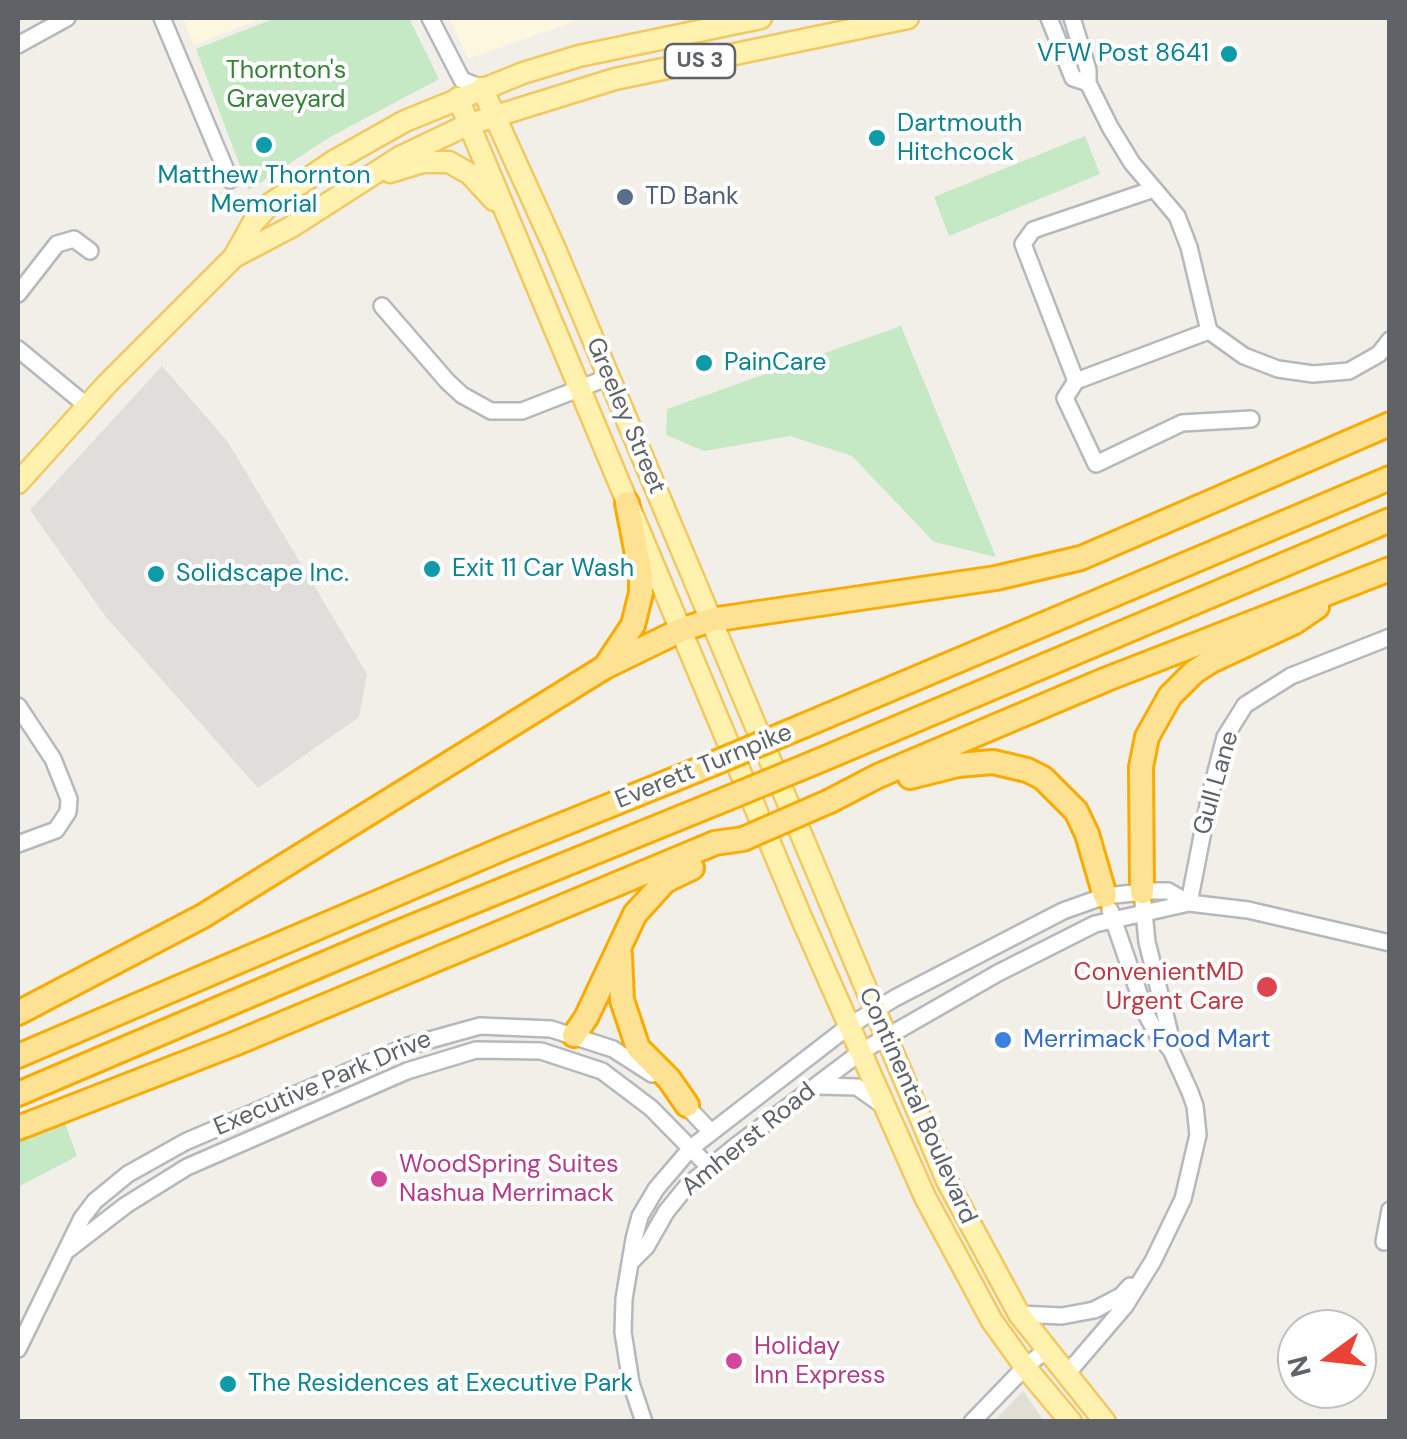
<!DOCTYPE html>
<html>
<head>
<meta charset="utf-8">
<style>
	body { margin:0 }
	#map { position:relative; width:1407px; height:1439px; overflow:hidden; background:#f1efe8; font-family:"DM Sans",sans-serif }
	canvas { display:block }
	.frame { position:absolute; inset:0; border:20px solid #5f6368; pointer-events:none }
	.north { position:absolute; left:1277px; top:1309px; width:100px; height:100px; box-sizing:border-box; background:#fff; border:2px solid #bfc1c3; border-radius:50%; rotate:255deg; font-size:28px; font-weight:700; line-height:40px; text-align:center; color:#5f6368 }
	.north::after { content:''; display:block; margin:auto; width:35px; height:45px; background:#ea4335; clip-path:polygon(50% 0,100% 100%,50% 72%,0 100%) }
</style>
</head>
<body>
<div id="map">
<canvas width="1407" height="1439"></canvas>
<div class="frame"></div>
<div class="north">N</div>
</div>
<script>
const g = document.querySelector('canvas').getContext('2d');
g.lineJoin = 'round';
function fillPath(path, color) { g.fillStyle = color; g.fill(path, 'evenodd'); }
const toPath = rows => new Path2D(rows.map(r => 'M' + r).join(''));
function strokePath(path, color, width, dash) { g.strokeStyle = color; g.lineWidth = width; g.lineCap = dash ? 'butt' : 'round'; g.setLineDash(dash || []); g.stroke(path); }
function write(font, color, halo, rows, align = 'center') {
  g.font = font + ' "DM Sans",sans-serif'; g.lineWidth = 8; g.setLineDash([]); g.textBaseline = 'middle'; g.strokeStyle = halo; g.fillStyle = color; for (const [text, x, y, turn = 0] of rows) {
    g.save(); g.translate(x, y); g.rotate((+turn || 0) * Math.PI / 180); g.textAlign = isNaN(turn) ? turn : align; if (halo) g.strokeText(text, 0, 0); g.fillText(text, 0, 0); g.restore();
  }
}
const commercial = toPath([
	[183,18,264,18,194,45],
	[449,18,583,18,468,59]
]);
const industrial = toPath([
	[162,366,228,442,367,674,359,717,258,788,106,617,30,510]
]);
const education = toPath([
	[1023,1391,1044,1421,994,1421]
]);
const green = toPath([
	[276,18,409,18,439,79,330,137,249,190,196,49],
	[1085,136,1100,174,949,236,934,197],
	[901,326,996,557,934,542,852,456,790,436,704,451,666,435,667,409],
	[65,1123,77,1156,18,1187,18,1141]
]);
const minor = toPath([
	[162,18,230,180],
	[430,18,462,80,482,88],
	[1049,18,1073,78,1088,83],
	[1072,18,1088,70,1088,83,1110,127,1132,163,1177,216,1189,247,1209,331,1244,356,1278,369,1313,374,1349,371,1379,354,1390,340],
	[18,45,67,18],
	[18,294,57,244,74,239,90,251],
	[382,306,447,381,462,395,491,411,522,411,609,377],
	[1209,331,1076,381,1065,398,1096,464,1182,423,1251,419],
	[18,349,87,406],
	[1076,381,1023,244,1033,230,1154,189],
	[18,706,53,759,69,799,68,812,56,830,18,844],
	[1143,902,1147,942,1169,1030,1171,1050],
	[1189,903,1210,795,1225,737,1245,705,1291,676,1390,637],
	[819,1086,857,1087,884,1106],
	[680,1099,710,1131],
	[1384,1242,1390,1210],
	[69,1249,126,1205,187,1167,407,1071,476,1050,541,1051,602,1071,651,1108,709,1167],
	[631,1262,646,1247,666,1212,687,1186,737,1145,862,1051,998,973,1095,924,1189,903,1248,910,1390,943],
	[1019,1314,1062,1316,1094,1310,1121,1296,1130,1286],
	[18,1349,82,1218,95,1201,128,1174,185,1142,408,1046,480,1026,551,1029,613,1049,652,1074],
	[1066,1375,1125,1306,1153,1261,1183,1199,1198,1135,1195,1106,1190,1092,1171,1050,1157,1034,1146,1014,1110,910],
	[644,1422,631,1383,623,1332,624,1299,634,1239,640,1216,656,1189,691,1148,849,1026,895,998,1063,911,1105,896,1153,891,1168,891,1189,903],
	[972,1422,1025,1367,1045,1351]
]);
const major = toPath([
	[482,88,555,249,947,1181,1019,1314,1105,1422],
	[458,98,801,917,925,1197,992,1321,1025,1367,1071,1422],
	[390,172,423,162,449,162,470,174,494,200],
	[234,257,291,227,400,157,467,125,615,79,908,18],
	[18,483,107,384,234,257,253,223,270,204,334,161,405,121,523,73,579,56,761,18]
]);
const highway = toPath([
	[607,664,633,625,641,593,641,575,627,503],
	[803,726,1390,478],
	[816,762,1390,520],
	[910,777,958,765,993,762,1027,770,1043,778,1076,811,1087,834,1105,896],
	[830,801,878,776,1107,679,1390,569],
	[1142,892,1141,767,1147,737,1170,696,1194,672,1211,661,1295,622,1317,607],
	[620,955,622,1000,638,1048,669,1079,687,1105],
	[18,1013,203,916,605,667,681,630,711,620,996,578,1081,558,1390,424],
	[574,1035,586,1018,635,914,665,881,692,868],
	[18,1056,502,849,710,765],
	[18,1094,394,934,726,799],
	[18,1128,234,1044,715,843,743,839]
]);
const highwayBridge = toPath([
	[710,765,803,726],
	[726,799,816,762],
	[743,839,830,801]
]);
const markers = [
	[1229,54,10,"#0f9aa8"],
	[877,138,10,"#0f9aa8"],
	[264,145,10,"#0f9aa8"],
	[625,197,10,"#5c6f8a"],
	[704,363,10,"#0f9aa8"],
	[432,569,10,"#0f9aa8"],
	[156,574,10,"#0f9aa8"],
	[1267,987,12,"#e0444e"],
	[1003,1040,10,"#3f7fe0"],
	[379,1179,10,"#d1479c"],
	[734,1361,10,"#d1479c"],
	[228,1384,10,"#0f9aa8"]
];
const shields = [
	[700,61,70]
];
const shieldNames = [
	["US 3",700,61]
];
const cultureNames = [
	["VFW Post 8641",1209,54,"right"],
	["Dartmouth",897,124],
	["Hitchcock",897,153],
	["Matthew Thornton",264,176,"center"],
	["Memorial",264,205,"center"],
	["PainCare",724,363],
	["Exit 11 Car Wash",452,569],
	["Solidscape Inc.",176,574],
	["The Residences at Executive Park",248,1384]
];
const parkNames = [
	["Thornton's",286,71],
	["Graveyard",286,100]
];
const serviceNames = [
	["TD Bank",645,197]
];
const streetNames = [
	["Greeley Street",625,416,67],
	["Everett Turnpike",704,767,-22],
	["Gull Lane",1217,783,-74],
	["Executive Park Drive",323,1084,-23],
	["Continental Boulevard",917,1106,66],
	["Amherst Road",749,1140,-39]
];
const healthNames = [
	["ConvenientMD",1244,973],
	["Urgent Care",1244,1002]
];
const shopNames = [
	["Merrimack Food Mart",1023,1040]
];
const hotelNames = [
	["WoodSpring Suites",399,1165],
	["Nashua Merrimack",399,1194],
	["Holiday",754,1347],
	["Inn Express",754,1376]
];
fillPath(commercial, '#fef7e0');
fillPath(industrial, '#e0deda');
fillPath(education, '#e1ded6');
fillPath(green, '#c5e8c5');
strokePath(minor, '#b5b8bc', 20);
strokePath(major, '#f2c960', 25);
strokePath(highway, '#f9ab00', 28);
strokePath(minor, '#fff', 15);
strokePath(major, '#fff2af', 20);
strokePath(highway, '#fde293', 22);
strokePath(highwayBridge, '#f9ab00', 28, []);
strokePath(highwayBridge, '#fde293', 22);
for (const [x, y, r, color] of markers) { const dot = new Path2D(); dot.arc(x, y, r, 0, 2 * Math.PI); g.fillStyle = color; g.fill(dot); strokePath(dot, '#fff', 4); }
for (const [x, y, w] of shields) { const box = new Path2D(); box.roundRect(x - w / 2, y - 17, w, 34, 8); g.fillStyle = '#fff'; g.fill(box); strokePath(box, '#5f6368', 2.5); }
write('bold 22px', '#5f6368', null, shieldNames);
write('25px', '#0d838f', '#fff', cultureNames, 'left');
write('25px', '#348238', '#fff', parkNames);
write('25px', '#4e5e75', '#fff', serviceNames, 'left');
write('25px', '#5f6368', '#fff', streetNames);
write('25px', '#be3a42', '#fff', healthNames, 'right');
write('25px', '#366cbe', '#fff', shopNames, 'left');
write('25px', '#b23c85', '#fff', hotelNames, 'left');
</script>
</body>
</html>
